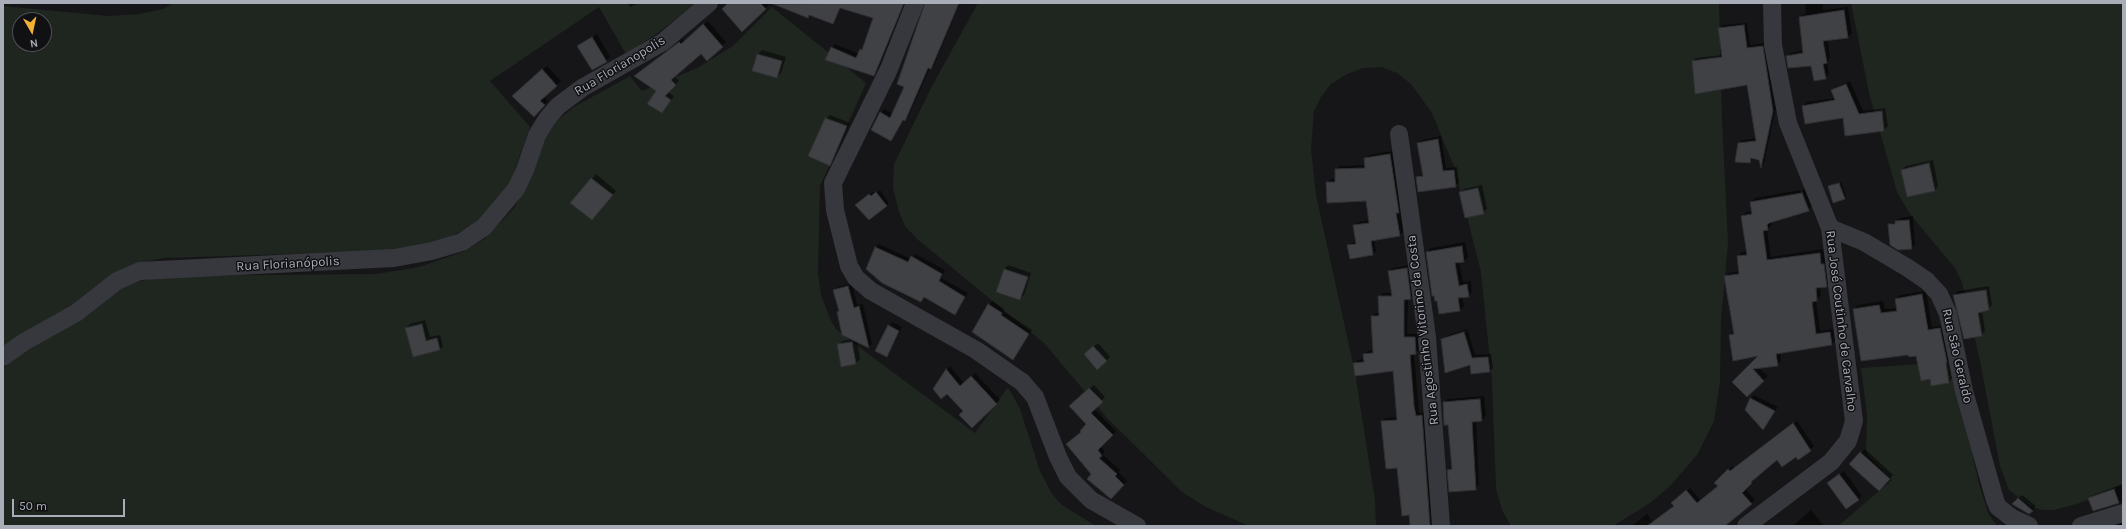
<!DOCTYPE html>
<html>
<head>
<meta charset="utf-8">
<style>
	body { margin:0 }
	#map { position:relative; width:2126px; height:529px; overflow:hidden; background:#161618; font-family:Karla,sans-serif }
	canvas { display:block }
	.frame { position:absolute; inset:0; border:4px solid #a8adb8; pointer-events:none }
	.north { position:absolute; left:12px; top:12px; width:40px; height:40px; box-sizing:border-box; background:#111113; border:1px solid #4d4f55; border-radius:50%; rotate:171deg; font-size:11px; font-weight:700; line-height:16px; text-align:center; color:#a8adb8 }
	.north::after { content:''; display:block; margin:auto; width:14px; height:18px; background:#f2b134; clip-path:polygon(50% 0,100% 100%,50% 72%,0 100%) }
	.scale { position:absolute; left:12px; top:499px; width:113px; height:18px; box-sizing:border-box; border:2px solid #a8adb8; border-top:0; padding-left:5px; font-size:12px; line-height:14px; white-space:nowrap; color:#a8adb8; -webkit-text-stroke:3px #111113; paint-order:stroke }
</style>
</head>
<body>
<div id="map">
<canvas width="2126" height="529"></canvas>
<div class="frame"></div>
<div class="north">N</div>
<div class="scale">50 m</div>
</div>
<script>
const g = document.querySelector('canvas').getContext('2d');
g.lineJoin = 'round';
function fillPath(path, color) { g.fillStyle = color; g.fill(path, 'evenodd'); }
const toPath = rows => new Path2D(rows.map(r => 'M' + r).join(''));
function strokePath(path, color, width, dash) { g.strokeStyle = color; g.lineWidth = width; g.lineCap = dash ? 'butt' : 'round'; g.setLineDash(dash || []); g.stroke(path); }
function write(font, color, halo, rows, align = 'center') {
  g.font = font + ' Karla,sans-serif'; g.lineWidth = 3; g.setLineDash([]); g.textBaseline = 'middle'; g.strokeStyle = halo; g.fillStyle = color; for (const [text, x, y, turn = 0] of rows) {
    g.save(); g.translate(x, y); g.rotate((+turn || 0) * Math.PI / 180); g.textAlign = isNaN(turn) ? turn : align; if (halo) g.strokeText(text, 0, 0); g.fillText(text, 0, 0); g.restore();
  }
}
const green = toPath([
	[174,3,695,3,662,30,626,54,599,7,490,81,530,127,512,178,504,192,481,218,468,228,450,237,432,243,380,251,164,258,144,262,132,265,3,353,3,6,108,16,140,14,163,9],
	[20,20,44,20,44,44,20,44],
	[978,3,1719,3,1722,121,1728,243,1721,319,1720,382,1714,421,1697,455,1670,486,1650,503,1613,526,1511,526,1502,510,1496,489,1492,380,1481,272,1455,169,1432,113,1411,84,1397,73,1381,67,1363,68,1347,74,1331,84,1321,97,1314,111,1311,149,1316,195,1355,373,1375,500,1376,526,1249,526,1206,507,1182,492,1107,418,1045,344,917,239,905,226,899,212,893,188,894,164,932,86],
	[1851,3,2123,3,2123,484,2080,503,2054,510,2043,510,2031,507,2009,490,2000,466,1980,361,1962,282,1955,268,1910,214,1897,192,1869,93],
	[772,7,866,83,820,186,818,273,821,295,831,321,836,329,863,350,975,433,1008,387,1020,409,1040,471,1052,494,1062,505,1096,526,3,526,3,368,23,353,126,286,157,276,376,274,419,267,465,251,484,239,515,207,522,193,541,141,555,123,572,108,630,76,642,91,697,68,733,46],
	[1951,362,1979,484,1988,513,1997,526,1838,526,1892,480,1866,453,1867,414,1861,368]
]);
const shadow = toPath([
	[628,3,639,3,630,7],
	[729,3,771,3,742,30],
	[774,3,905,3,877,71,874,75,832,48,835,44,859,54,864,46,875,17,842,7,833,23,810,15,808,16],
	[925,3,960,3,934,65,930,68,908,117,904,120,891,140,881,113,884,109,893,114,906,86,908,60,905,59,926,7],
	[1805,3,1823,3,1823,10,1848,7,1852,33,1848,37,1828,40,1830,58,1827,62,1829,73,1825,78,1812,65,1787,57,1791,53,1804,50,1800,17,1806,13],
	[708,21,726,42,707,59,701,53,674,76,679,81,668,92,674,96,665,108,657,91,639,73,683,39,685,41],
	[1747,23,1750,45,1766,43,1776,107,1764,163,1762,166,1760,159,1753,157,1750,162,1739,143,1742,140,1757,138,1748,84,1693,61,1696,58,1723,55,1719,29,1723,25],
	[597,34,610,57,606,61,579,46],
	[762,50,786,57,781,73,777,77,754,70,758,54],
	[547,66,561,81,544,97,548,101,534,116,517,92],
	[1850,81,1863,111,1885,108,1888,126,1884,130,1803,106,1807,102,1835,98,1832,91,1836,87],
	[830,115,850,123,833,161,830,164,826,119],
	[1441,136,1446,168,1457,167,1459,182,1455,186,1417,178,1423,174,1418,143,1422,140],
	[1393,151,1403,208,1400,210,1404,231,1400,235,1374,239,1376,251,1372,254,1348,245,1356,241,1354,226,1358,222,1370,220,1366,200,1327,183,1331,179,1336,179,1336,170,1340,166,1366,165,1365,159,1369,155],
	[1933,160,1938,186,1935,190,1902,170,1906,166],
	[596,174,616,191,596,215,572,203],
	[1841,182,1846,196,1844,198,1829,187],
	[1482,185,1487,209,1483,213,1460,193,1464,189],
	[1806,189,1812,206,1808,210,1771,221,1772,225,1767,230,1771,257,1823,249,1825,261,1828,261,1830,282,1826,286,1820,287,1821,296,1816,300,1820,331,1834,329,1836,340,1832,344,1780,352,1781,361,1777,365,1759,368,1768,376,1747,396,1733,382,1761,355,1730,335,1734,331,1725,277,1729,273,1740,271,1738,256,1742,252,1748,251,1742,216,1746,212,1753,211,1751,202,1755,198,1800,190,1807,209,1809,209,1802,190],
	[880,190,889,203,886,206,859,202,873,192,875,193],
	[1913,216,1915,244,1912,248,1889,225,1900,218],
	[1465,242,1468,257,1464,261,1459,261,1463,282,1471,281,1472,292,1468,296,1462,296,1464,306,1460,310,1440,313,1427,252,1431,248],
	[879,244,911,259,915,254,945,270,941,278,968,293,958,310,955,313,925,296,921,301,867,269,876,247],
	[1008,265,1031,273,1024,295,1020,299,1004,269],
	[1410,265,1414,295,1408,299,1407,334,1418,334,1419,350,1414,353,1419,413,1426,412,1435,526,1411,526,1410,514,1398,467,1382,422,1385,418,1398,417,1394,370,1354,364,1358,360,1365,359,1364,355,1368,351,1374,350,1372,316,1376,313,1380,313,1379,297,1383,293,1393,293,1389,271,1393,268],
	[852,283,857,305,863,304,872,344,869,347,857,341,860,359,856,363,842,366,838,345,842,341,852,339,838,312,840,310,835,291,838,287],
	[1989,286,1992,305,1988,309,1982,311,1985,331,1981,335,1954,295,1958,291],
	[1926,291,1932,327,1944,325,1952,378,1949,382,1931,378,1917,354,1854,309,1858,305,1883,301,1885,309,1897,308,1896,299,1900,295],
	[992,301,1004,309,1003,311,1032,330,1016,355,973,332],
	[425,320,430,337,440,335,443,346,439,350,413,356,406,328,410,324],
	[892,322,902,327,890,352,887,356,889,326],
	[1467,329,1468,330,1445,337,1446,336],
	[1468,331,1475,355,1491,354,1493,368,1489,372,1471,364,1442,340,1444,337,1444,339],
	[1098,343,1110,357,1106,361,1089,351],
	[950,366,964,383,975,373,1000,400,972,427,964,411,947,393,934,389],
	[1094,385,1105,397,1094,409,1116,431,1101,446,1105,452,1102,454,1120,470,1118,472,1127,481,1111,498,1092,474,1082,432,1088,424,1074,402],
	[1754,395,1778,407,1763,429,1750,398],
	[1484,396,1486,416,1482,420,1476,420,1479,485,1475,489,1448,470,1453,466,1449,424,1444,403,1447,399],
	[1797,421,1814,446,1799,459,1797,456,1778,459,1755,479,1745,488,1755,500,1724,526,1632,526,1647,514,1653,522,1675,505,1676,499,1690,488,1701,501,1719,486,1716,483,1732,466,1735,468],
	[1865,449,1893,475,1879,490,1851,464],
	[1844,471,1862,496,1858,500,1832,480],
	[2123,484,2123,502,2093,510,2089,498,2093,495],
	[2022,495,2036,506,2029,513,2018,498],
	[1811,510,1824,526,1793,526],
	[2123,522,2123,526,2110,526]
]);
const building = toPath([
	[728,3,760,3,766,9,742,32,722,9,728,3],
	[904,3,874,76,825,60,831,47,856,58,860,49,862,50,873,18,840,8,833,24,809,15,808,18,773,4,904,3],
	[925,3,959,3,931,69,928,68,905,121,903,120,891,141,871,130,880,112,890,118,904,87,897,84,925,3],
	[1844,10,1848,38,1823,41,1827,63,1823,64,1826,79,1814,81,1811,66,1788,68,1786,56,1803,53,1799,17,1844,10],
	[703,24,723,47,707,61,701,54,671,80,676,85,665,96,671,100,662,113,647,104,656,91,634,76,679,42,681,44,703,24],
	[1744,25,1747,48,1763,46,1773,111,1761,168,1759,160,1751,158,1750,163,1735,162,1738,143,1756,141,1747,85,1695,94,1692,61,1722,57,1718,28,1744,25],
	[592,37,607,62,592,70,577,46,592,37],
	[757,54,782,61,777,78,752,71,757,54],
	[542,69,557,86,540,101,545,105,534,117,512,96,542,69],
	[1846,84,1859,114,1882,111,1884,131,1845,136,1843,118,1805,124,1802,106,1835,100,1831,90,1846,84],
	[825,118,847,126,830,166,808,156,825,118],
	[1438,139,1443,171,1454,170,1456,187,1418,192,1416,177,1423,176,1417,143,1438,139],
	[1390,154,1399,213,1396,213,1400,236,1371,241,1373,255,1350,259,1347,245,1356,244,1353,225,1369,223,1366,201,1327,203,1326,182,1335,182,1335,169,1365,168,1364,158,1390,154],
	[1929,163,1935,191,1907,197,1901,170,1929,163],
	[591,178,613,195,592,220,570,203,591,178],
	[1839,183,1845,199,1833,203,1828,186,1839,183],
	[1478,188,1484,214,1465,218,1459,192,1478,188],
	[876,192,887,206,869,220,855,205,869,194,871,196,876,192],
	[1802,193,1809,211,1769,223,1767,225,1768,230,1763,231,1767,260,1820,253,1821,264,1824,264,1827,287,1816,288,1817,301,1812,302,1816,334,1830,332,1832,345,1776,354,1778,366,1753,369,1764,381,1747,397,1732,382,1758,356,1733,361,1729,335,1734,334,1724,276,1739,274,1737,256,1747,255,1741,216,1752,214,1750,202,1802,193],
	[1909,220,1912,249,1898,250,1890,245,1888,224,1895,224,1895,221,1909,220],
	[1462,246,1464,262,1455,263,1459,286,1467,284,1469,297,1458,298,1460,311,1439,314,1437,301,1435,301,1434,296,1432,296,1426,252,1462,246],
	[875,247,908,262,911,256,942,274,939,281,965,297,955,315,924,297,921,302,882,283,866,269,875,247],
	[1407,268,1411,299,1404,300,1404,337,1415,337,1416,354,1410,355,1414,406,1416,416,1422,415,1430,526,1410,526,1409,515,1402,516,1397,468,1386,469,1381,421,1397,420,1393,371,1355,376,1353,363,1364,362,1363,354,1373,353,1371,316,1379,316,1378,296,1392,296,1388,271,1407,268],
	[1004,269,1028,277,1020,300,996,292,1004,269],
	[848,286,854,308,859,306,869,348,842,335,837,312,839,311,833,290,848,286],
	[1986,290,1989,310,1978,313,1982,336,1964,339,1953,295,1986,290],
	[1922,294,1928,330,1940,328,1947,362,1946,363,1949,383,1931,386,1930,379,1921,381,1916,356,1909,357,1908,355,1861,361,1853,309,1879,305,1881,313,1897,311,1895,299,1922,294],
	[988,304,1002,313,1001,315,1029,334,1013,360,972,332,988,304],
	[422,324,426,341,437,338,440,350,413,357,405,328,422,324],
	[888,325,899,331,887,357,875,351,888,325],
	[1464,332,1472,358,1488,357,1490,372,1471,374,1470,365,1445,373,1441,339,1464,332],
	[852,342,856,364,841,367,837,344,852,342],
	[1093,346,1107,361,1097,370,1084,354,1093,346],
	[946,369,960,386,971,376,997,404,972,428,959,415,963,411,947,394,941,399,933,389,946,369],
	[1089,388,1103,402,1091,413,1113,435,1098,450,1102,456,1099,458,1117,474,1115,476,1124,485,1111,499,1087,479,1091,474,1066,444,1081,432,1080,431,1086,424,1069,406,1089,388],
	[1750,398,1775,411,1763,430,1745,410,1750,398],
	[1480,399,1482,421,1472,422,1476,490,1449,492,1447,470,1452,469,1448,425,1444,425,1443,402,1480,399],
	[1793,423,1811,451,1798,460,1796,457,1782,467,1777,460,1751,482,1752,483,1742,493,1752,504,1725,526,1647,526,1674,506,1671,503,1686,490,1697,503,1718,486,1714,483,1728,469,1730,471,1793,423],
	[1860,452,1890,479,1879,491,1849,464,1860,452],
	[1839,474,1859,500,1846,509,1827,483,1839,474],
	[2114,489,2119,503,2093,511,2088,498,2114,489],
	[2018,498,2033,511,2029,514,2012,504,2018,498]
]);
const minor = toPath([
	[915,3,889,69,833,183,835,210,849,266,856,278,871,291,976,350,1022,382,1035,397,1058,457,1068,477,1091,500,1137,526],
	[1399,134,1427,337,1441,526],
	[1830,228,1864,242,1908,268,1927,281,1939,294,1948,314,1964,391,1995,500,1998,507,2012,518,2029,526],
	[3,357,24,342,76,313,117,281,140,271,394,258,432,251,462,242,484,227,516,189,525,170,537,135,547,119,558,106,582,88,663,42,709,3],
	[1746,526,1831,462,1848,441,1854,421,1830,228,1788,123,1773,45,1772,3],
	[2081,526,2123,513]
]);
const streetNames = [
	["Rua Florianopolis",620,66,-31],
	["Rua Florianópolis",288,264,-3],
	["Rua José Coutinho de Carvalho",1841,321,83],
	["Rua Agostinho Vitorino da Costa",1423,330,-97],
	["Rua São Geraldo",1957,356,77]
];
fillPath(green, '#1e261f');
fillPath(shadow, '#0007');
fillPath(building, '#404145');
strokePath(building, '#303034', 1);
strokePath(minor, '#37383d', 18);
write('13px', '#a8adb8', '#111113', streetNames);
</script>
</body>
</html>
